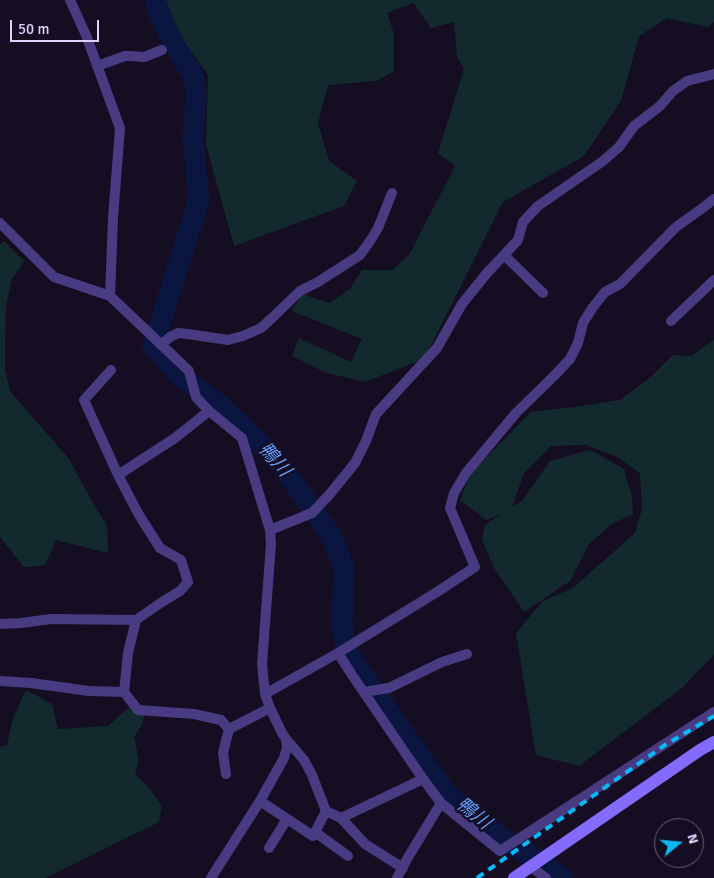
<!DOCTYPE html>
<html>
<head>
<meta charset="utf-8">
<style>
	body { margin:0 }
	#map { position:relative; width:714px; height:878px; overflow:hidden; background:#150e23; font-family:Signika,sans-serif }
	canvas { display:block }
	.north { position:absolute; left:654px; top:818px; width:50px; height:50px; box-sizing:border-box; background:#150e23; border:1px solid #655c7b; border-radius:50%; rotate:73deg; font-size:14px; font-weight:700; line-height:20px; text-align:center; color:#ddd2fe }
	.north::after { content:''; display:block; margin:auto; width:18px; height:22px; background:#05baf6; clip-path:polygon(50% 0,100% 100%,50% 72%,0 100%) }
	.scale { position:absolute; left:10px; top:20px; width:89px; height:22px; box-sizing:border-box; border:2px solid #ddd2fe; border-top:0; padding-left:6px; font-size:15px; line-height:18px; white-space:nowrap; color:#ddd2fe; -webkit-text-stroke:4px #150e23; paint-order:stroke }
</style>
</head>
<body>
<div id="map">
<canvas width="714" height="878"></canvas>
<div class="north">N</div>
<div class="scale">50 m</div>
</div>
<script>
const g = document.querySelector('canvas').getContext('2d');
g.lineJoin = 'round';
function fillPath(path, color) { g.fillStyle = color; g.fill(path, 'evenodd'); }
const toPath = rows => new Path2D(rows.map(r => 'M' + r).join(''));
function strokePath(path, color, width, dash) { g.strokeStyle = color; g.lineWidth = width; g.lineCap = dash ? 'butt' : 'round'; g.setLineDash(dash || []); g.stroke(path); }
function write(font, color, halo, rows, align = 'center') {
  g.font = font + ' Signika,"Noto Sans JP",sans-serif'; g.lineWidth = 5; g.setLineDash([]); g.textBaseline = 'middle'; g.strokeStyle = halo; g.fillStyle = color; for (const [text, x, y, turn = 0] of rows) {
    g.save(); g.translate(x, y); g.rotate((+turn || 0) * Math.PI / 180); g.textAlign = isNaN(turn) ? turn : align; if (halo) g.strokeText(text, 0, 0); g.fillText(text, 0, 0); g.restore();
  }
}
const green = toPath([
	[166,0,714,0,714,22,708,27,667,18,639,36,621,101,584,156,503,202,424,359,365,382,327,373,292,356,299,338,351,362,362,339,292,311,302,294,329,303,350,289,362,270,392,270,409,255,455,166,438,153,464,69,457,57,454,22,431,28,413,3,387,13,394,34,394,71,376,81,328,85,318,123,329,161,357,181,344,206,234,246,206,144,208,75,179,34],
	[4,241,24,261,11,281,6,307,5,345,5,369,10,391,69,459,89,496,107,526,108,553,56,540,45,565,24,567,0,537,0,244],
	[714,340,714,655,682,688,579,766,536,755,516,633,543,601,573,588,635,533,642,509,640,473,617,457,587,445,551,446,524,473,512,507,522,501,550,461,590,450,623,468,632,496,633,514,612,524,589,544,570,581,524,612,494,568,482,539,485,525,501,514,486,520,460,500,470,474,531,412,574,407,620,400,652,376,673,355,691,356],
	[26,690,52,704,58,729,108,726,134,703,146,710,142,724,134,737,139,760,135,774,149,788,162,806,159,822,45,878,0,878,0,747,7,745,13,718]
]);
const river = toPath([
	[155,0,159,13,173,43,194,77,196,98,193,139,199,200,153,346,179,375,220,405,278,461,330,534,344,567,342,626,346,648,362,674,446,793,460,805,498,835,563,878]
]);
const street = toPath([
	[70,0,86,35,120,128,113,218,110,296],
	[97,66,125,56,131,56,144,57,162,50],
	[0,223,54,277,110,296,189,371,196,397,209,411,242,438,270,530,271,544,262,664,265,694,270,708,282,733,286,739,287,747,284,758,260,801,211,878],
	[504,255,518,240,523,222,538,206,603,161,619,147,634,126,660,106,673,91,687,81,714,74],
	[671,321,714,280],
	[161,345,170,337,178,333,188,334,228,340,243,336,261,328,272,318,300,291,318,282,360,255,370,241,378,228,392,193],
	[111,370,84,400,118,475],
	[270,530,312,513,329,495,355,463,366,441,376,414,437,348,462,304,487,273,504,255,543,293],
	[136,620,162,602,180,591,188,582,181,560,160,548,139,515,118,475,175,438,209,411],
	[0,624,21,623,51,619,136,620,128,653,124,692,138,710,194,714,221,720,229,729,270,708],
	[338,653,352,675,423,779,441,803,407,859,397,878],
	[0,681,31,683,89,691,124,692],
	[365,693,370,691,389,688,442,662,467,654],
	[265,694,338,653,437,592,475,567,450,508,454,493,466,473,516,413,554,376,570,359,578,343,583,323,593,307,605,292,620,284,676,227,704,207,714,199],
	[286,739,304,760,312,775,326,811,341,818,365,844,403,868],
	[226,774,223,753,229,729],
	[260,801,313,836,326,811],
	[441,803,500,851,714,712],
	[341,818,423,779],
	[315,832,348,856],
	[269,848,287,819],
	[531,867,546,878]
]);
const secondary = toPath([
	[514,878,700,750,714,742]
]);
const rail = toPath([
	[477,878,665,745,714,716]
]);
const waterNames = [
	["鴨川",274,460,49],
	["鴨川",473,814,39]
];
fillPath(green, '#122a2d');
strokePath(river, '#0b1640', 21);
strokePath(street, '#483b81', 10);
strokePath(secondary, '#856bfc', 12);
strokePath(rail, '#05baf6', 4, [8, 6]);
write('italic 19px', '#629dfc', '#150e23', waterNames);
</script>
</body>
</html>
